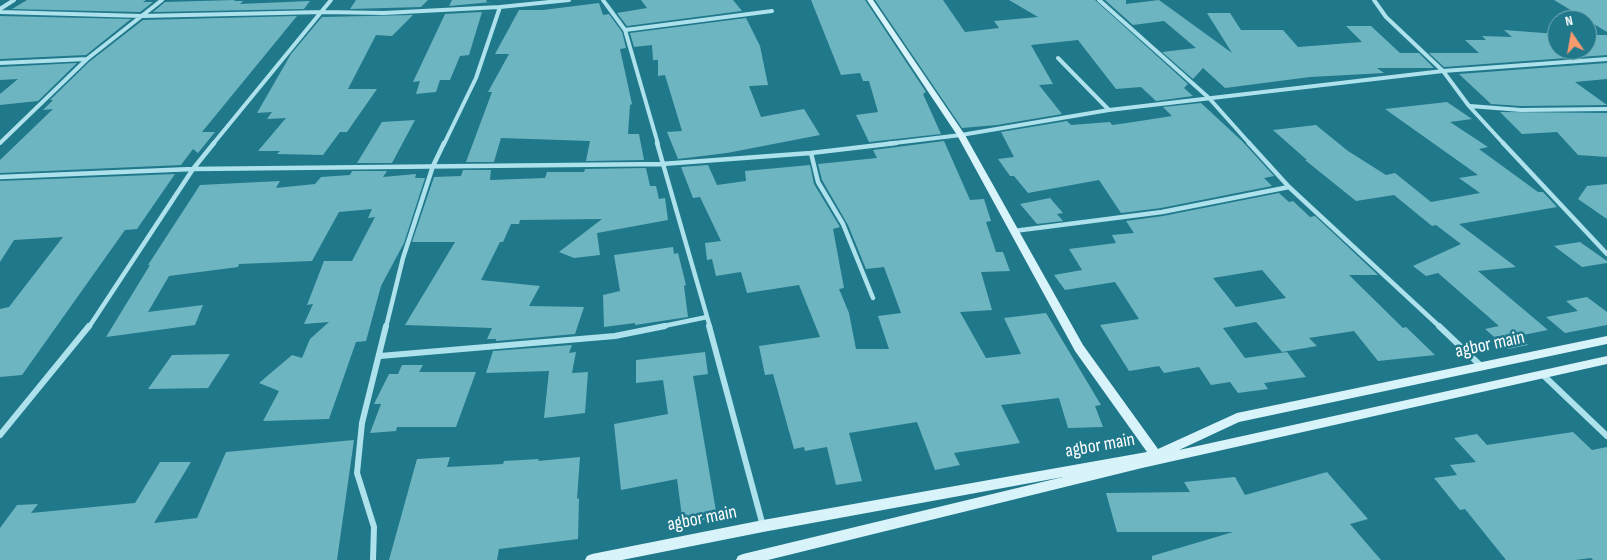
<!DOCTYPE html>
<html>
<head>
<meta charset="utf-8">
<style>
	body { margin:0 }
	#map { position:relative; width:1607px; height:560px; overflow:hidden; background:#20788b; font-family:"Sofia Sans Condensed",sans-serif }
	canvas { display:block }
	.north { position:absolute; left:1547px; top:10px; width:50px; height:50px; box-sizing:border-box; background:#20788b; border:1px solid #79aeb9; border-radius:50%; rotate:348deg; font-size:14px; font-weight:700; line-height:20px; text-align:center; color:#fff }
	.north::after { content:''; display:block; margin:auto; width:18px; height:22px; background:#f99a6d; clip-path:polygon(50% 0,100% 100%,50% 72%,0 100%) }
</style>
</head>
<body>
<div id="map">
<canvas width="1607" height="560"></canvas>
<div class="north">N</div>
</div>
<script>
const g = document.querySelector('canvas').getContext('2d');
g.lineJoin = 'round';
function fillPath(path, color) { g.fillStyle = color; g.fill(path, 'evenodd'); }
const toPath = rows => new Path2D(rows.map(r => 'M' + r).join(''));
function strokePath(path, color, width, dash) { g.strokeStyle = color; g.lineWidth = width; g.lineCap = dash ? 'butt' : 'round'; g.setLineDash(dash || []); g.stroke(path); }
function write(font, color, halo, rows, align = 'center') {
  g.font = font + ' "Sofia Sans Condensed",sans-serif'; g.lineWidth = 5; g.setLineDash([]); g.textBaseline = 'middle'; g.strokeStyle = halo; g.fillStyle = color; for (const [text, x, y, turn = 0] of rows) {
    g.save(); g.translate(x, y); g.rotate((+turn || 0) * Math.PI / 180); g.textAlign = isNaN(turn) ? turn : align; if (halo) g.strokeText(text, 0, 0); g.fillText(text, 0, 0); g.restore();
  }
}
const building = toPath([
	[27,0,146,0,143,2,153,2,140,12,12,9],
	[235,0,234,1,243,1,240,4,310,1,304,9,153,12,165,2],
	[356,0,428,0,421,7,350,9],
	[452,0,487,0,486,2,492,2,449,6],
	[641,0,733,0,742,11,627,26,617,13,647,8],
	[811,0,865,0,926,92,923,94,941,134,869,142,856,115,878,112,869,81,863,81,860,73,841,75],
	[875,0,943,0,965,32,999,28,994,21,1038,17,1009,0,1095,0,1188,84,1184,88,1193,96,1156,101,1141,87,1116,89,1078,40,1031,45,1053,84,1039,85,1062,114,997,125,962,128],
	[1105,0,1126,0,1126,4,1159,0,1232,53,1207,13,1230,13,1241,30,1283,30,1298,47,1362,42,1346,26,1371,26,1400,53,1419,53,1434,68,1377,68,1384,73,1310,77,1225,88,1203,68,1193,79,1162,52,1196,48,1164,21,1133,25],
	[1554,0,1607,0,1607,32,1587,20],
	[599,3,603,15,609,14,622,32,626,48,620,49,632,104,630,105,628,134,639,134,644,160,586,161,590,141,501,138,494,162,466,162,492,92,488,92,509,54,495,54,519,10,543,10],
	[482,12,469,55,460,56,450,80,440,80,436,92,416,94,420,81,413,82,445,14],
	[413,15,392,36,376,35,348,89,377,89,347,132,340,132,323,155,277,154,280,151,258,151,286,118,267,119,272,112,257,113,291,54,322,17],
	[0,16,131,19,86,55,0,59],
	[297,16,202,132,215,132,198,153,193,149,181,165,0,173,0,160,53,109,43,110,53,100,50,100,89,62,143,20],
	[746,18,760,46,768,85,749,86,761,117,804,109,820,135,727,153,678,159,667,132,682,131,665,75,658,76,658,60,653,60,652,45,634,47,630,33],
	[1504,30,1557,34,1557,50,1587,50,1587,35,1607,35,1607,55,1444,67,1429,53,1479,53,1465,40,1486,40,1482,36,1512,37],
	[77,63,38,101,0,105,0,94,18,79,0,80,0,67],
	[1607,63,1607,79,1575,82,1607,105,1521,106,1491,104,1459,74],
	[1447,102,1472,119,1450,122,1488,147,1479,149,1538,192,1543,192,1557,207,1459,224,1516,267,1478,271,1548,330,1518,336,1528,345,1508,349,1485,329,1499,326,1438,273,1426,276,1413,266,1461,244,1436,225,1432,226,1394,195,1356,201,1305,160,1307,160,1273,130,1316,125,1348,151,1386,175,1395,173,1431,202,1480,193,1459,178,1478,175,1385,109],
	[1201,103,1242,141,1274,176,1264,178,1272,186,1161,208,1121,213,1099,180,1028,193,1014,176,1010,176,998,159,1014,157,1001,132,1067,121,1071,125,1110,122,1112,125,1127,123,1172,116,1163,107],
	[1500,112,1607,113,1607,157,1578,155,1557,132,1522,134],
	[415,120,392,163,357,163,382,122],
	[944,141,970,200,984,199,991,221,986,222,996,252,1003,252,1010,271,981,272,992,310,960,312,986,358,1021,354,1004,318,1046,313,1101,405,1095,406,1103,427,1068,428,1059,398,1001,405,1020,443,954,453,960,465,935,470,917,422,849,433,862,481,836,485,827,447,805,451,804,447,794,449,773,374,765,375,759,346,820,337,799,285,747,293,741,272,716,276,712,259,707,260,705,243,721,241,700,197,693,198,681,167,708,165,717,185,746,181,745,171,810,165,814,184,840,227,833,229,844,288,839,289,849,313,856,349,889,349,878,316,901,313,884,267,866,269,848,225,822,180,818,164,877,158,873,150],
	[646,168,650,186,656,186,659,199,665,198,668,220,597,233,600,255,574,258,559,252,602,219,520,220,519,224,511,224,503,242,500,242,481,280,540,286,529,306,584,307,575,334,496,341,496,339,487,339,492,328,405,325,455,242,412,242,434,177,461,176,463,170,491,170,490,180,545,178,547,172,584,172,585,169],
	[352,171,387,171,383,177,416,174,415,178,425,178,404,243,381,286,366,341,356,342,329,419,263,421,279,391,259,383,292,355,302,358,310,339,329,322,304,324,313,304,307,305,324,261,352,261,375,217,368,218,372,209,339,212,312,261,239,264,238,267,169,276,148,312,203,305,195,325,106,337,150,265,148,265,200,185,280,181,276,188,315,184,321,177,350,175],
	[175,174,137,229,125,230,22,375,0,377,0,309,9,307,63,237,14,240,0,262,0,181],
	[1607,184,1607,219,1578,199,1587,186],
	[1279,193,1289,202,1293,201,1310,217,1315,216,1378,275,1349,275,1403,328,1406,327,1435,355,1378,361,1354,331,1309,338,1317,346,1282,352,1256,322,1223,328,1245,358,1287,352,1306,377,1264,383,1268,389,1238,393,1230,382,1211,385,1199,367,1164,373,1159,366,1129,371,1100,325,1139,319,1115,282,1065,290,1054,275,1082,270,1069,249,1116,243,1112,235,1134,233,1126,221,1163,216],
	[1262,270,1286,298,1236,307,1213,278],
	[1050,198,1063,213,1057,214,1063,221,1037,224,1020,204],
	[1580,242,1607,261,1607,263,1582,267,1554,246],
	[673,247,674,254,678,253,686,285,684,286,688,317,635,325,635,323,604,327,603,295,620,291,614,255],
	[1587,297,1607,312,1607,325,1565,333,1546,317,1578,311,1566,301],
	[572,345,569,353,576,352,572,373,588,372,585,413,544,418,549,371,486,373,493,351],
	[705,352,708,374,693,376,717,517,683,524,677,479,621,490,614,424,668,414,663,380,636,383,636,360],
	[230,354,208,388,148,389,172,355],
	[402,365,423,365,419,372,476,372,456,427,397,427,396,431,370,433,381,404,374,404,389,374,398,374],
	[1573,432,1592,450,1607,447,1607,560,1593,560,1591,558,1575,560,1506,560,1465,509,1460,510,1434,478,1457,475,1450,465,1476,462,1454,438,1477,434,1487,445],
	[354,440,337,560,0,560,0,528,17,505,38,504,31,513,135,503,160,462,191,462,154,523,197,518,226,452],
	[450,457,447,467,503,464,504,461,539,459,538,461,580,457,577,499,579,498,578,539,499,549,497,560,389,560,417,459],
	[1327,472,1368,519,1350,524,1381,560,1152,560,1152,556,1233,532,1117,532,1106,493,1190,492,1184,482,1235,477,1245,495]
]);
const streetFar2 = toPath([
	[603,0,625,30,658,144],
	[1099,0,1209,98,1250,144],
	[1374,0,1386,17,1443,71,1469,106,1504,144],
	[0,9,14,0],
	[0,12,142,16,323,12,384,13,500,7,569,0],
	[625,30,772,11],
	[1058,58,1109,110],
	[0,63,87,59],
	[1470,106,1521,110,1607,109],
	[0,143,87,59,162,0],
	[213,144,331,0],
	[444,144,476,78,500,7],
	[886,144,961,135,1109,110,1443,71,1607,59]
]);
const streetFar1 = toPath([
	[657,143,710,327],
	[1249,143,1289,187,1440,327],
	[1503,143,1607,254],
	[811,153,818,182,843,224,873,298],
	[0,177,193,169,662,164,811,153,896,143],
	[1014,231,1162,212,1289,187],
	[89,327,193,169,214,143],
	[386,327,403,258,433,166,444,143],
	[659,327,707,317]
]);
const street = toPath([
	[709,326,763,526],
	[1439,326,1481,366],
	[380,356,615,336,665,326],
	[1542,374,1607,436],
	[0,435,89,326],
	[373,560,374,527,357,473,362,423,386,326]
]);
const secondary = toPath([
	[867,0,873,0,965,135,1083,345,1158,449,1237,413,1607,336,1607,344,1239,422,1179,450,1607,356,1607,364,1142,468,768,560,736,560,738,556,743,554,1063,477,763,532,622,560,585,560,587,556,592,554,763,520,1147,452,1075,351,957,135,867,0]
]);
const nearStreetnames = [
	["agbor main",1490,345,-12],
	["agbor main",1100,446,-10],
	["agbor main",702,519,-11]
];
fillPath(building, '#6eb5c2');
strokePath(streetFar2, '#ade1eb', 4);
strokePath(streetFar1, '#ade1eb', 4.5);
strokePath(street, '#ade1eb', 6);
fillPath(secondary, '#d8f3f9');
write('19px', '#fff', '#20788b', nearStreetnames);
</script>
</body>
</html>
